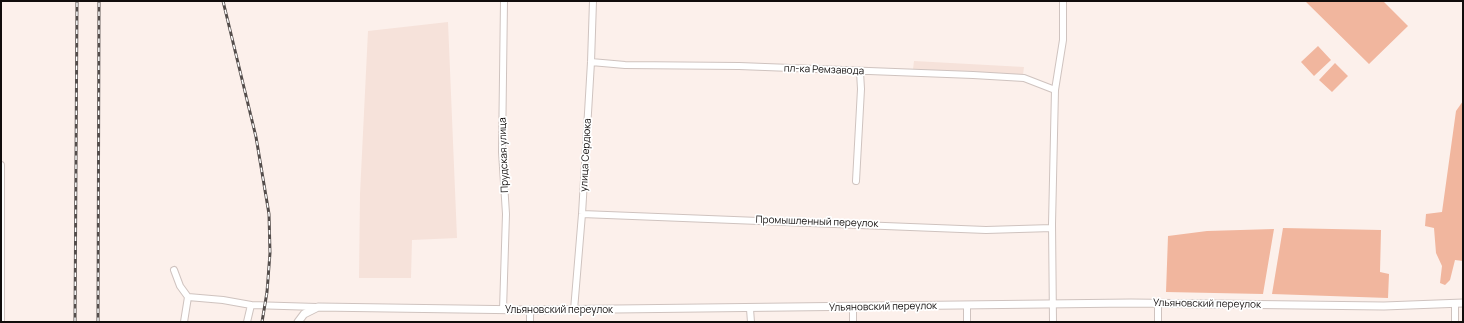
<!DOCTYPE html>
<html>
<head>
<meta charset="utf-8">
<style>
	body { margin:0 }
	#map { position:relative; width:1464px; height:323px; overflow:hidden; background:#fcf0eb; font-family:Manrope,sans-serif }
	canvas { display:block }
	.frame { position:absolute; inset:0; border:2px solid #110d0c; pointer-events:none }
</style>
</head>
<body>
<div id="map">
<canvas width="1464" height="323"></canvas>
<div class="frame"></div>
</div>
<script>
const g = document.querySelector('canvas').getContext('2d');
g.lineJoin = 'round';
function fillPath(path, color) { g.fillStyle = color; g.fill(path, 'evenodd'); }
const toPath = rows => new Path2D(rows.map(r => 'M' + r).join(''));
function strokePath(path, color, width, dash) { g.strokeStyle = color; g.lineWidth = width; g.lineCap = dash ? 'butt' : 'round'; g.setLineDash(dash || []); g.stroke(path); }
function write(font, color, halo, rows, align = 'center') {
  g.font = font + ' Manrope,sans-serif'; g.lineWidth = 3.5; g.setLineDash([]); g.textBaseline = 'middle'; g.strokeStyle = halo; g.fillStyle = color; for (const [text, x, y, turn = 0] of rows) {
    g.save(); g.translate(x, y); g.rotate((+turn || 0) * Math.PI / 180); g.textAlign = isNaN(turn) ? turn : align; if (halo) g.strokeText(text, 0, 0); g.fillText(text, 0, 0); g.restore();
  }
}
const built = toPath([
	[448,22,457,238,412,240,411,278,359,278,360,194,368,31],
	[914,61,1024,67,1023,75,913,69]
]);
const green = toPath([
	[1305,1,1383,1,1408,26,1369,64],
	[1318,46,1331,60,1314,76,1301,62],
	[1335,63,1348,76,1332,92,1319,80],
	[1463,101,1463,261,1455,260,1450,280,1445,285,1440,283,1442,266,1436,253,1434,228,1425,226,1426,214,1442,212,1456,111],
	[1283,228,1381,230,1380,272,1389,274,1388,298,1272,294],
	[1274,229,1263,294,1166,292,1168,236,1207,231]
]);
const minor = toPath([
	[591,62,625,65,739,66,973,75,1024,78,1055,90],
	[1,165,1,322],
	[856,181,861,89,860,72],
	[582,214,986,230,1052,228],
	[174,270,180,286,188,297,223,300,251,305,317,307],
	[1158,303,1158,322],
	[1455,304,1455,322],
	[967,306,967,322],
	[750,309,751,322],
	[503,310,506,214,502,152,504,1],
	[574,310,582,214,591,62,593,1],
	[184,322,188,297],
	[247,322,251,305],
	[530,322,530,310],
	[853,322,853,307],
	[1053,322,1052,224,1055,90,1063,40,1063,1]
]);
const major = toPath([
	[298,322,304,314,318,307,530,310,1131,303,1384,306,1463,303]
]);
const rail = toPath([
	[223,1,256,137,269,214,270,253,267,292,262,322],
	[75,322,77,1],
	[98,322,99,1]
]);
const streetNames = [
	["пл-ка Ремзавода",824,70,2],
	["Прудская улица",504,155,-92],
	["улица Сердюка",586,155,-87],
	["Промышленный переулок",817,222,2],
	["Ульяновский переулок",1207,304,1],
	["Ульяновский переулок",883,307,-1],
	["Ульяновский переулок",559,310]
];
fillPath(built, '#f6e2da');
fillPath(green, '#f1b69e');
strokePath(minor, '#cfc3bf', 8);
strokePath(major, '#cfc3bf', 9);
strokePath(minor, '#fff', 6);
strokePath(major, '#fff', 7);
strokePath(rail, '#544d4b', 3);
strokePath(rail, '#fff', 1.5, [4.5]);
write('10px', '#110d0c', '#fff', streetNames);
</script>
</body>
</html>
